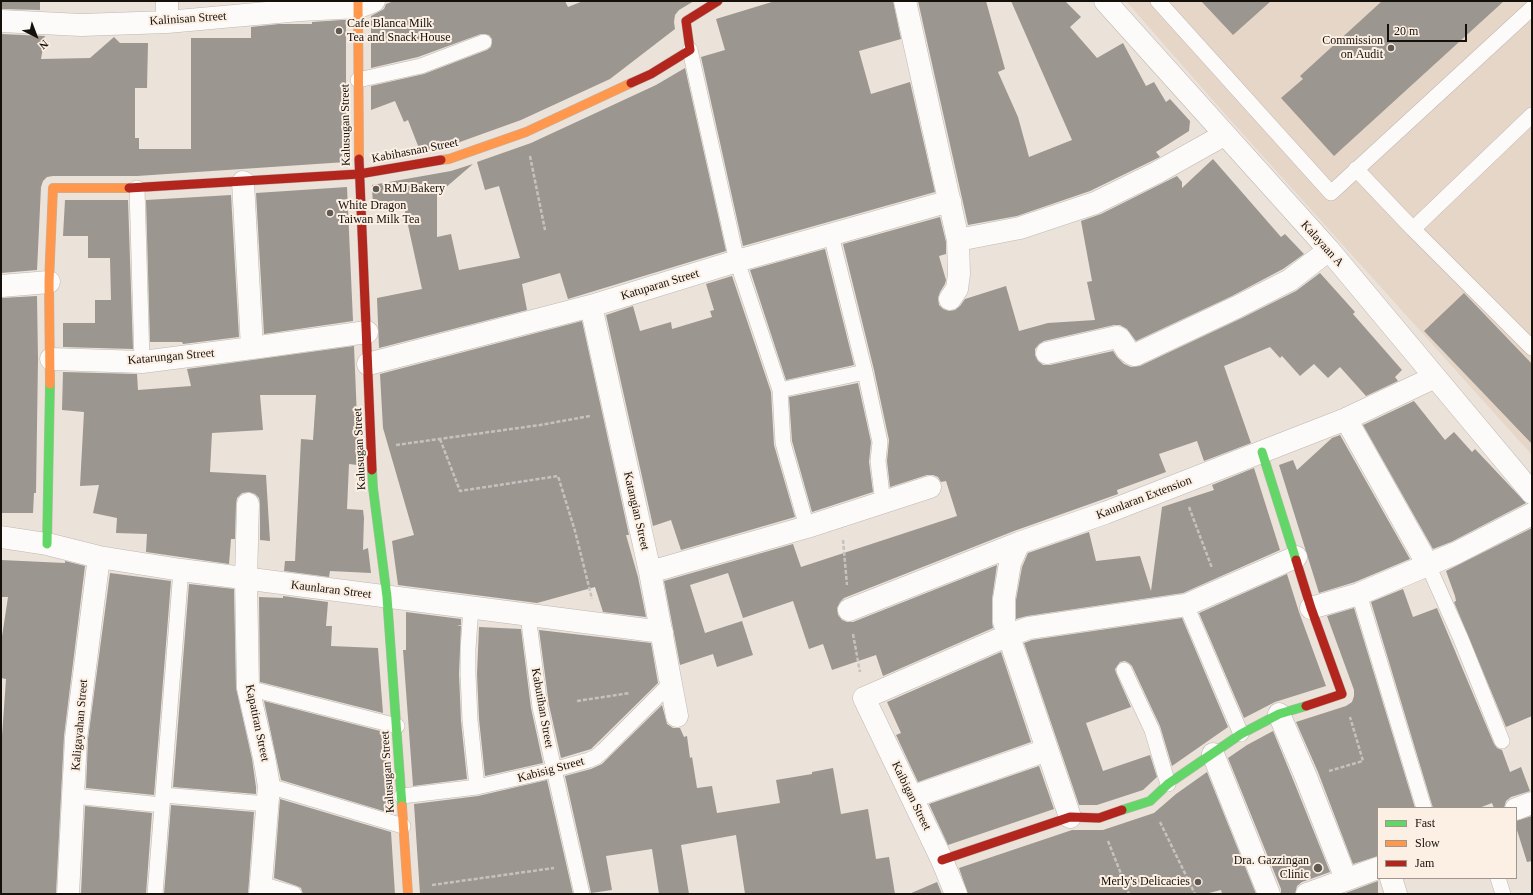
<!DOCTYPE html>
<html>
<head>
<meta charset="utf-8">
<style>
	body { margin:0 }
	#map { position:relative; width:1533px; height:895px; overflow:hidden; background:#ebe2da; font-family:Georgia,serif }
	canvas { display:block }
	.frame { position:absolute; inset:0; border:2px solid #16100b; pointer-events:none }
	.legend { position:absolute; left:1377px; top:807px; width:140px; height:72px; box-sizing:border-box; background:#fcefe3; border:1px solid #a0968d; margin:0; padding:5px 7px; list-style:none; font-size:12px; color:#16100b }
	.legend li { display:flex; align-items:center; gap:8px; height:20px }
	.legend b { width:20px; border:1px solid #a0968d }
	.north { position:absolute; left:16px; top:16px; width:40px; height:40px; -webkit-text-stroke:3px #fcefe3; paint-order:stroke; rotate:138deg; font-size:11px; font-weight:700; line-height:16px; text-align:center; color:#16100b }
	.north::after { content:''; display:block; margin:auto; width:14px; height:18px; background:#16100b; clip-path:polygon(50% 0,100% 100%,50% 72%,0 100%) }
	.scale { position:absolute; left:1387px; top:24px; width:80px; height:18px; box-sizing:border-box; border:2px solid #16100b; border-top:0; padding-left:5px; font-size:12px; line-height:14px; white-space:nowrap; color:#16100b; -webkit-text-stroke:3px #fcefe3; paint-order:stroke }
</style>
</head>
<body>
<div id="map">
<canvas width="1533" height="895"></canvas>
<div class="frame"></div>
<ul class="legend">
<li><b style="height:5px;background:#63d668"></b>Fast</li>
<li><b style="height:5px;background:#ff974d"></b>Slow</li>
<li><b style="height:5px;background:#b3261e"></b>Jam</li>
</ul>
<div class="north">N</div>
<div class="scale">20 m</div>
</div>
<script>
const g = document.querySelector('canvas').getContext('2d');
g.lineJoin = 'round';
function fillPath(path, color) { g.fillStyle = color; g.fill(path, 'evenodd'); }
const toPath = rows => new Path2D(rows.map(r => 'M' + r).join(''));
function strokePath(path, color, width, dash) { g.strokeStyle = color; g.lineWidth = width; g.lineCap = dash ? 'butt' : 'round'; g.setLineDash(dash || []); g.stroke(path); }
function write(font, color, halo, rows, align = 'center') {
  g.font = font + ' Georgia,serif'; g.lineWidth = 4; g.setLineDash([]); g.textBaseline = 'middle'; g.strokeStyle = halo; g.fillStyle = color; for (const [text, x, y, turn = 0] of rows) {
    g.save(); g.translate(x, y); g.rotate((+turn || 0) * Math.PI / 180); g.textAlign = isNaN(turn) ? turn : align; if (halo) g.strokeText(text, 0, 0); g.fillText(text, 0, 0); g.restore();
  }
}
const built = toPath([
	[1126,1,1532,1,1532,455,1224,113]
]);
const building = toPath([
	[1,1,40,1,40,10,1,9],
	[394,1,565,1,568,7,583,1,694,1,679,10,675,15,674,22,675,29,610,79,521,120,446,147,420,151,408,120,404,122,395,101,371,110,371,86,424,74,487,50,491,47,492,39,489,35,481,34,418,57,371,68,371,16,384,9,386,4],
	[775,1,893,1,901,39,859,51,871,94,910,82,935,192,743,246,701,57,725,50,716,19],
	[918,1,986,1,1005,69,998,72,1018,117,1029,157,1072,140,1011,1,1065,1,1081,17,1070,27,1097,58,1123,43,1146,86,1154,82,1166,102,1170,99,1190,121,1189,131,1156,152,1160,157,1090,191,1017,216,968,225],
	[1201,1,1271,1,1233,35],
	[1382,1,1504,1,1334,156,1281,98,1303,79,1300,76],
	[342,20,346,20,346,162,137,176,53,176,47,177,43,181,41,187,37,270,1,273,1,34,45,36,41,59,90,58,114,37,120,43,148,43,147,88,135,88,135,138,139,138,139,149,191,149,191,38,251,38,251,27,279,24,312,24,312,22],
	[685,68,726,251,568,299,560,273,522,284,527,310,379,348,377,298,422,289,404,207,373,208,372,185,451,171,473,164,437,195,437,237,451,234,459,270,520,258,499,186,485,190,477,162,531,143,656,85],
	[1213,159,1281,237,1285,234,1304,254,1283,269,1232,296,1136,341,1127,329,1120,325,1114,325,1044,341,1039,344,1035,349,1035,355,1038,361,1043,365,1050,365,1113,351,1117,357,1124,364,1131,367,1140,366,1242,318,1296,291,1320,273,1355,312,1353,314,1402,370,1395,377,1398,381,1366,396,1340,367,1328,378,1314,364,1300,376,1282,356,1280,358,1270,347,1224,366,1251,443,1204,461,1197,441,1159,454,1166,472,1117,490,1118,494,1014,531,844,598,840,602,837,608,838,615,842,620,847,622,853,622,997,565,992,599,992,622,993,628,883,676,876,655,832,670,823,644,809,649,793,601,743,618,728,573,690,585,705,633,742,621,753,655,717,667,713,654,680,665,664,581,793,544,801,567,957,516,946,481,941,482,938,477,933,475,927,475,890,487,887,461,889,440,874,370,843,244,940,217,946,242,946,254,939,256,946,280,945,284,940,292,938,298,939,305,943,309,949,311,955,310,960,306,965,299,1006,286,1019,331,1048,323,1095,320,1087,282,1092,281,1081,221,1101,214,1177,176,1182,182,1182,188],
	[347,187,353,321,264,334,256,193],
	[231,195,239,337,183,344,182,342,150,342,146,200],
	[65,200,128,200,133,349,63,347,63,323,95,323,95,300,111,300,110,258,88,258,88,236,63,236],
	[825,249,854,365,786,380,750,270],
	[732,276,771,392,774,445,795,517,681,550,671,520,653,526,606,315,633,306,640,331,671,322,672,329,712,317,710,311,714,310,706,284],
	[1464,293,1532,364,1532,444,1424,331],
	[37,296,38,359,36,493,34,493,33,513,1,513,1,298],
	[582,321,629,535,626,535,638,577,646,617,603,612,595,587,537,603,398,585,392,541,414,535,383,428,380,374],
	[354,346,358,442,357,465,349,464,347,509,363,510,364,518,363,550,368,548,371,573,330,571,329,577,284,571,285,561,295,561,301,439,313,440,316,395,260,395,263,430,212,433,210,472,266,475,270,541,260,540,260,504,259,498,255,494,249,492,242,493,237,498,236,504,235,539,231,539,229,564,146,552,147,534,116,533,117,518,93,513,99,485,80,486,84,412,62,410,63,372,137,374,138,390,191,386,187,369],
	[858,383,871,442,869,462,873,492,812,512,792,441,789,397],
	[1414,401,1445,440,1454,432,1472,452,1475,449,1526,503,1451,542,1433,549,1363,425],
	[1340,435,1410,559,1355,582,1319,593,1279,465,1293,460,1297,470,1332,438],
	[1254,468,1280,550,1183,593,1027,616,1016,619,1016,600,1022,567,1028,553,1089,532,1096,561,1140,556,1151,591,1162,507,1214,490,1212,485],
	[1532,528,1532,716,1506,727,1454,602,1456,601,1455,596,1446,571],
	[1,560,65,563,65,561,85,566,64,736,56,894,1,894,1,750,6,679,1,678,1,643,8,597,1,597],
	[110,573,171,581,154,795,86,788,88,739],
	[1287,574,1299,612,1326,686,1275,702,1244,718,1199,613],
	[189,584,234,589,236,688,252,759,256,787,256,794,173,787],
	[1403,589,1413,617,1437,608,1494,744,1497,748,1502,750,1510,772,1521,767,1530,791,1511,797,1506,801,1504,808,1494,808,1492,803,1479,808,1433,808,1371,602],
	[283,596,328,602,326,626,332,626,331,646,378,648,383,713,260,682,259,597,283,598],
	[1354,608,1415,808,1378,808,1378,856,1353,864,1318,772,1296,722,1346,706,1352,702,1354,696,1354,690,1327,616],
	[406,612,461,619,461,625,457,626,461,626,459,674,461,721,467,779,413,786,403,650,406,650],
	[1182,618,1228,727,1172,766,1160,726,1132,666,1129,663,1125,661,1120,662,1115,669,1116,673,1131,707,1086,723,1103,771,1150,755,1157,777,1143,790,1097,805,1079,805,1024,643,1032,640],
	[479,627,521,629,531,708,543,763,485,776,479,719,477,674],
	[539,630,651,643,658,683,591,749,561,758,549,705],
	[1001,652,1031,742,918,782,896,735,901,733,887,702],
	[264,701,384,732,390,813,281,780],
	[662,705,667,724,673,728,680,728,684,737,687,736,690,758,692,757,697,788,712,786,717,813,780,803,776,780,812,774,812,772,833,768,841,814,868,809,876,859,889,857,895,894,745,894,736,835,681,845,689,894,659,894,652,849,606,856,612,890,591,893,565,776,591,769,602,764],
	[1273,731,1294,782,1330,872,1302,882,1297,886,1295,894,1281,894,1281,889,1228,758,1247,745],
	[1039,766,1054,809,948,845,929,804],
	[1207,772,1256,894,1222,894,1221,890,1205,894,968,894,959,868,1072,830,1103,830,1154,813,1176,794],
	[547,780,573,894,420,894,414,804,478,796],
	[280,799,391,832,395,894,303,894,301,888,297,886,274,878],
	[171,805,254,812,248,894,164,894],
	[85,806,152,813,146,894,81,894],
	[1532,816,1532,861,1527,862,1516,827,1516,821],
	[1378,881,1378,894,1343,894],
	[937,882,942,894,909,894]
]);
const path = toPath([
	[530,156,545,230],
	[440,439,460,491,558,476,575,531,592,599],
	[396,445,540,425,590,416],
	[1189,507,1212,568],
	[843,540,847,585],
	[853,634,860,672],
	[577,701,630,693],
	[1329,771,1363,761,1350,717],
	[1160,822,1195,894],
	[1108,841,1129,894],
	[432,885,554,868]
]);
const lane = toPath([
	[1158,1,1331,193,1532,8],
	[690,50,737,261,780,390,783,443,807,527],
	[358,80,421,66,484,42],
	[1356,169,1413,229,1532,348],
	[137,188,142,362],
	[1413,229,1532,115],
	[831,235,865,372,880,442,878,461,883,503],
	[780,390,865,372],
	[1428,565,1461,639,1502,741],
	[1359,594,1424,808],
	[1186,605,1241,734],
	[471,608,468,649,468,674,470,720,477,787],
	[528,615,540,707,582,894],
	[1124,670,1152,730,1168,784],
	[248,688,397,726],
	[269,786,403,826],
	[163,795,267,804],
	[74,796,162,805],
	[402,796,477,787,553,770,589,760,596,757,603,751,671,683],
	[1498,878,1503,894],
	[261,884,294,894],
	[155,894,181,570]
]);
const street = toPath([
	[167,1,167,22],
	[905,1,958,240,959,274,957,289,950,299],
	[1105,1,1329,250,1532,493],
	[1,21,81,25,167,22,300,10,359,7,374,1],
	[243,182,252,348],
	[958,240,1020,228,1095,203,1156,173,1224,135],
	[1,286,49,282],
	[591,306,650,572,677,716],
	[1047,353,1117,337,1120,339,1127,350,1132,354,1135,355,1237,307,1290,280,1329,250],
	[51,359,142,362,252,348,367,332],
	[368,364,591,306,737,261,950,201],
	[1346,419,1428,565],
	[248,504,246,579,248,688,264,757,269,786,260,894],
	[1,537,47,544,99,557,181,570,662,632],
	[1019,543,1010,563,1004,599,1004,622,1070,817],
	[650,572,807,527,930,487],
	[1311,608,1359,594,1456,553,1532,514],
	[849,610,1019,543,1105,513,1346,419,1435,377],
	[1279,714,1306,777,1346,879],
	[1213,754,1269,894],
	[912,797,1047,750],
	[1516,809,1532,803],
	[1391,878,1396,894],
	[68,894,76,738,99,557],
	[956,894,942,860,864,698,1009,635,1029,628,1186,605,1296,557],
	[1307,894,1378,868]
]);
const fast = toPath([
	[1262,452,1296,560],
	[372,470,373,488,387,597,402,806],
	[47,544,50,384],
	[1122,810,1150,801,1168,784,1241,734,1279,714,1306,706]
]);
const slow = toPath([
	[358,1,359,159],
	[441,160,449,159,526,132,631,83],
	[50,384,49,282,53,188,129,188],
	[402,806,408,894]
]);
const jam = toPath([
	[631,83,651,74,690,50,686,21,718,1],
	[359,159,372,470],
	[129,188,359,174,441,160],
	[1296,560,1311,608,1342,694,1306,706],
	[942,860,1070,817,1099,818,1122,810]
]);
const markers = [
	[339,31,4,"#615a53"],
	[1391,48,4,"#615a53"],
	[376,189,4,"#615a53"],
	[330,213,4,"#615a53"],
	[1318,868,5,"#615a53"],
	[1198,882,4,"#615a53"]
];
const streetNames = [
	["Kalinisan Street",188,19,-4],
	["Kalusugan Street",346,125,-91],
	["Kabihasnan Street",415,151,-11],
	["Kalayaan A",1322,244,48],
	["Katuparan Street",660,285,-17],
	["Katarungan Street",171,357,-5],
	["Kalusugan Street",360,449,-93],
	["Kaunlaran Extension",1144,498,-21],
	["Katangian Street",636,511,77],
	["Kaunlaran Street",331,590,7],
	["Kabutihan Street",542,708,80],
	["Kapatiran Street",257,723,78],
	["Kaligayahan Street",80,725,-85],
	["Kabisig Street",551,770,-15],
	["Kalusugan Street",388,772,-94],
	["Kaibigan Street",911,796,64]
];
const poiNames = [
	["Cafe Blanca Milk",347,24],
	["Tea and Snack House",347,38],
	["Commission",1383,41,"right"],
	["on Audit",1383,55,"right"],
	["RMJ Bakery",384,189],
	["White Dragon",338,206],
	["Taiwan Milk Tea",338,220],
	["Dra. Gazzingan",1309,861,"right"],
	["Clinic",1309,875,"right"],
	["Merly's Delicacies",1190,882,"right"]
];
fillPath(built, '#e6d6c8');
fillPath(building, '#9c9690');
strokePath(lane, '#beb7b1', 16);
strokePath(street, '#beb7b1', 23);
strokePath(fast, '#beb7b1', 10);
strokePath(slow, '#beb7b1', 10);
strokePath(jam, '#beb7b1', 10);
strokePath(path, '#c6c2c0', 2.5, [4, 2]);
strokePath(lane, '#fcfbf9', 15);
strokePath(street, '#fcfbf9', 22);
strokePath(fast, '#63d668', 9);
strokePath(slow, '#ff974d', 9);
strokePath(jam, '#b3261e', 9);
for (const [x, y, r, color] of markers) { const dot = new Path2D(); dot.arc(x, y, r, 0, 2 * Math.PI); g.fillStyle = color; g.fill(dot); strokePath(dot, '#fcefe3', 1.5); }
write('12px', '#16100b', '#fcefe3', streetNames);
write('12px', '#16100b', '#fcefe3', poiNames, 'left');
</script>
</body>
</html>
